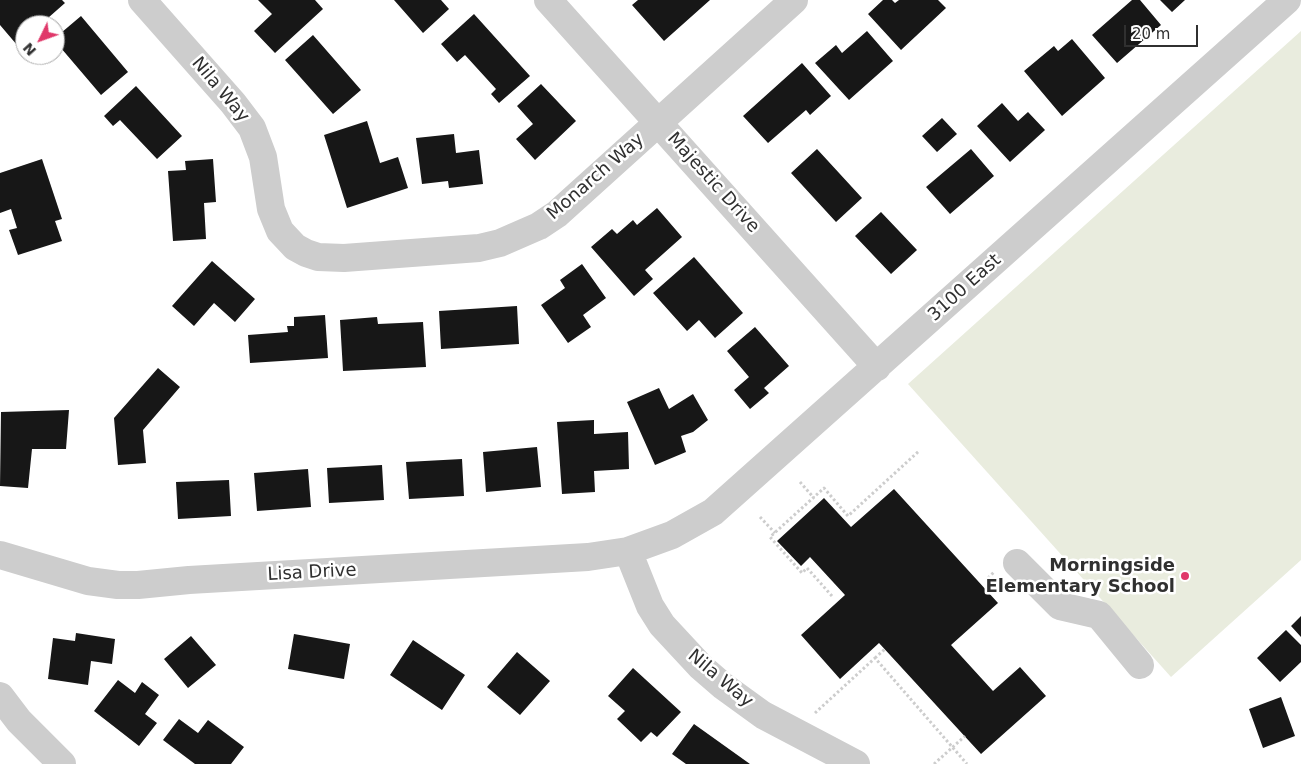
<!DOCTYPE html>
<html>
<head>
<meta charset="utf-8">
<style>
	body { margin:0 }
	#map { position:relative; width:1301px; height:764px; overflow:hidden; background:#fff; font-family:"DejaVu Sans",sans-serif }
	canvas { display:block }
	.north { position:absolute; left:15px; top:15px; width:50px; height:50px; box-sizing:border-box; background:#fff; border:1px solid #acacac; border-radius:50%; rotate:228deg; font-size:14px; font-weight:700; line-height:20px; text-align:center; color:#303030 }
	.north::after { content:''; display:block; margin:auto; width:18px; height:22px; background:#e0386a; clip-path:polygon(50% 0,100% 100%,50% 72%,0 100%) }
	.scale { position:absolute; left:1124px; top:25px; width:74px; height:22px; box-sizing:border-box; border:2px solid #303030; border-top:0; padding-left:6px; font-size:15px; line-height:18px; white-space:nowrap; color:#303030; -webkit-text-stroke:4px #fff; paint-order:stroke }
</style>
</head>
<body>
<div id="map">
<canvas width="1301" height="764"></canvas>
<div class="north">N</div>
<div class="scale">20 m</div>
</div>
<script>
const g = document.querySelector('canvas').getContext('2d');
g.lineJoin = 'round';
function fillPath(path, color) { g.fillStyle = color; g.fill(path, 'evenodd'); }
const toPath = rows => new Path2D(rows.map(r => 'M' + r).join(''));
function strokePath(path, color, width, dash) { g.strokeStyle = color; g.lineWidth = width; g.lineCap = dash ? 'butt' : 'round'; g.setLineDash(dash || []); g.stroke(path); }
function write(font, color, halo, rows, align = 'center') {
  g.font = font + ' "DejaVu Sans",sans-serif'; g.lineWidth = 5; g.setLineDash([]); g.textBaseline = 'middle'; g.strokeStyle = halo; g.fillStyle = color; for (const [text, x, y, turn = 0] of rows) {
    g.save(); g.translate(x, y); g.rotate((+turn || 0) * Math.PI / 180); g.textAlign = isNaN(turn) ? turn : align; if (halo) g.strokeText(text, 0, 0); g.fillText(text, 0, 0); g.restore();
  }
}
const green = toPath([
	[1301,31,1301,560,1171,677,908,384]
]);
const building = toPath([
	[0,0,62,0,65,3,40,25,25,25,25,38,17,45,0,25],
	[258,0,315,0,323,9,275,53,254,31,272,14],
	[394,0,441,0,449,9,423,33],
	[638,0,710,0,664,41,632,5],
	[883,0,892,0,895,3,899,0,938,0,946,8,901,50,868,14],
	[1132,0,1140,0,1161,25,1117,63,1092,35],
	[1160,0,1185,0,1172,12],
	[474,14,530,76,499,103,491,94,496,89,465,55,457,62,441,44],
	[81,16,128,72,101,95,55,41,55,38],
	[867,31,893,61,849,100,815,63,836,45,842,53],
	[313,35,361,90,333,114,285,60],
	[1072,39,1105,78,1062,116,1024,71,1054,46,1058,51],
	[802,63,831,96,810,115,806,110,768,143,743,116],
	[541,84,576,121,535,160,516,139,533,124,517,106],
	[136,86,182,136,157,159,120,120,113,126,104,116],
	[1002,103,1018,121,1028,112,1045,130,1010,162,977,126],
	[942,118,957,134,937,152,922,136],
	[367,121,380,163,398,157,408,188,347,208,324,135],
	[454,134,456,153,479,150,483,184,449,188,448,181,422,184,416,138],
	[817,149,862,198,836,222,791,173],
	[971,149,994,176,950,214,926,187],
	[42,159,62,219,55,221,62,241,18,255,9,230,17,228,11,209,0,213,0,173],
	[213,159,216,202,204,203,206,239,173,241,168,171,186,170,185,161],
	[657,208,682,237,645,270,653,279,634,296,591,247,612,229,617,234,633,220,637,225],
	[881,212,917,250,891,274,855,236],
	[694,257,743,313,715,338,699,320,687,331,653,293],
	[212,261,255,299,235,322,214,303,194,326,172,306],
	[582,264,606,298,583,315,591,327,568,343,541,305,565,288,560,280],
	[517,306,519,344,441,349,439,311],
	[325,315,328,358,250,363,248,335,288,332,287,326,294,326,294,317],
	[377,317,378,324,423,322,426,367,343,371,340,320],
	[755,327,789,366,764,388,769,393,750,409,734,390,749,377,727,351],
	[158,368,180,387,143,430,146,463,118,465,114,418],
	[659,388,669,409,693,394,708,420,693,432,681,436,686,452,655,465,627,402],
	[69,410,66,449,32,449,28,488,0,486,1,412],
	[594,420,594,434,628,432,629,469,594,471,595,492,562,494,557,422],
	[537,447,541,487,486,492,483,452],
	[462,459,464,496,409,499,406,462],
	[382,465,384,500,329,503,327,468],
	[308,469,311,507,257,511,254,473],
	[229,480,231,516,178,519,176,482],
	[894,489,998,603,951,645,993,691,1020,667,1046,696,981,754,879,643,840,679,801,635,845,595,810,557,801,566,777,541,824,498,851,527],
	[1301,616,1301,637,1291,626],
	[1286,630,1301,645,1301,662,1280,682,1257,658],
	[76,633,115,639,112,664,91,661,88,685,48,679,53,638,75,641],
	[294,634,350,644,344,679,288,669],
	[191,636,216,665,188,688,164,659],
	[413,640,465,675,442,710,390,675],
	[517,652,550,681,520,715,487,687],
	[633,668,681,712,657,737,651,732,641,742,617,719,625,711,608,696],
	[118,680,135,693,142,682,159,695,145,714,157,723,139,746,94,711],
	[1281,697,1295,736,1263,748,1249,709],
	[179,719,198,733,208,720,244,747,231,764,195,764,163,740],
	[694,724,750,764,686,764,672,754]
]);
const path = toPath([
	[800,482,814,498],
	[760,517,775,533],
	[988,578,994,572],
	[832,596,807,568,802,573,770,537,824,488,848,516,919,451],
	[875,658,885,649],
	[815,713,875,658,967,764],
	[934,764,965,736]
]);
const minor = toPath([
	[142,0,233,103,252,128,263,157,271,209,280,231,295,247,306,253,318,257,344,258,479,248,500,243,539,226,557,214,794,0],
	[548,0,877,367],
	[628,551,650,606,662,625,701,667,723,686,763,715,856,764],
	[0,555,88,581,118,585,138,585,189,580,588,557,628,551,672,535,713,512,1287,0],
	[1017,563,1060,606,1099,615,1140,665],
	[0,696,19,721,62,764]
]);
const markers = [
	[1185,576,5,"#e0386a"]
];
const streetNames = [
	["Nila Way",220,90,50],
	["Monarch Way",596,177,-41],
	["Majestic Drive",713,183,48],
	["3100 East",965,288,-42],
	["Lisa Drive",312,573,-3],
	["Nila Way",720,679,40]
];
const poiNames = [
	["Morningside",1175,566],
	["Elementary School",1175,587]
];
fillPath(green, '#e9ecde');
fillPath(building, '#171717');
strokePath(path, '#cdcdcd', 3, [2.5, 2.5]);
strokePath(minor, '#cdcdcd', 28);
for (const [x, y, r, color] of markers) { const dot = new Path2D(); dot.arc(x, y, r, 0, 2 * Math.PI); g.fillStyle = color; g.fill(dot); strokePath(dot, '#fff', 2); }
write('18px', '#303030', '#fff', streetNames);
write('bold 18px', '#303030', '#fff', poiNames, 'right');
</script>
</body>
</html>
